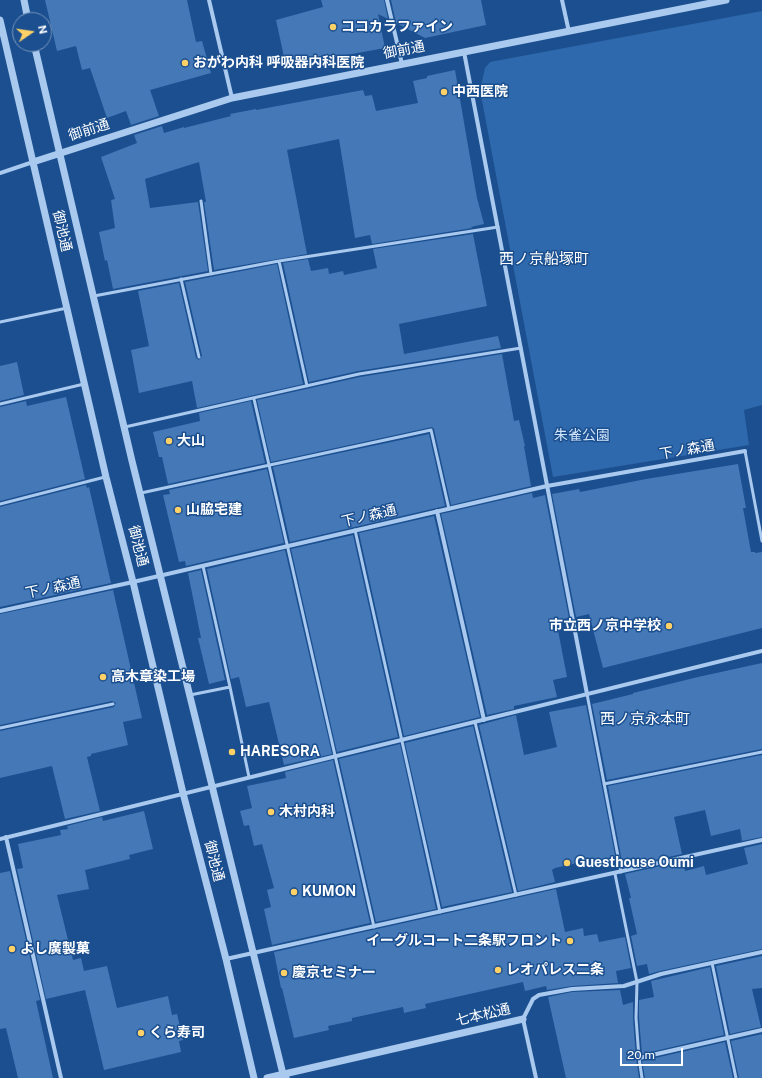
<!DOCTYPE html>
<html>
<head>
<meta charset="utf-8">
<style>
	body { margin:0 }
	#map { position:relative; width:762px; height:1078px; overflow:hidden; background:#1b4f8f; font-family:"Public Sans",sans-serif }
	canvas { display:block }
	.north { position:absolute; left:12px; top:12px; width:40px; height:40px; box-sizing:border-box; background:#1b4f8f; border:1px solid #7695bc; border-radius:50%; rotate:77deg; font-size:11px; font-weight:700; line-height:16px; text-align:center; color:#fff }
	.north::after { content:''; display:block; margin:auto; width:14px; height:18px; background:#ffd166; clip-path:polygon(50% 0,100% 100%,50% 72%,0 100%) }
	.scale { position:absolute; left:620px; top:1048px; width:63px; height:18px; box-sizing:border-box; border:2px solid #fff; border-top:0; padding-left:5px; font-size:12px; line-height:14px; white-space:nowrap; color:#fff; -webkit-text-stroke:3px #1b4f8f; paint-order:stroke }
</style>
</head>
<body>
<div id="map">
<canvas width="762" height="1078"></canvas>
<div class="north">N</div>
<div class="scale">20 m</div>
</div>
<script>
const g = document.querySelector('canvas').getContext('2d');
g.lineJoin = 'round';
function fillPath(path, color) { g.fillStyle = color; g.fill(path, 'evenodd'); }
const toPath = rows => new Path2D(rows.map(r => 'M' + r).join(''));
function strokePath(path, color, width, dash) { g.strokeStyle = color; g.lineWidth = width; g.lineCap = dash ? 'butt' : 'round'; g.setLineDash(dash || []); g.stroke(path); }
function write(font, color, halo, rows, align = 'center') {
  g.font = font + ' "Public Sans","Noto Sans JP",sans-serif'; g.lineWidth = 3; g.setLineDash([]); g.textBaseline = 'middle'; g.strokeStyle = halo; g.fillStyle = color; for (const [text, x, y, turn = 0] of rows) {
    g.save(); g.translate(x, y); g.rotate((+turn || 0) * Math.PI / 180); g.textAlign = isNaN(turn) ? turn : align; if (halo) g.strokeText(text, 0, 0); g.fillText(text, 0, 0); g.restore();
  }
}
const green = toPath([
	[762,11,762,405,744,410,749,445,553,477,480,90,485,68,490,62]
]);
const building = toPath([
	[45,0,187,0,196,42,202,41,211,73,150,90,159,116,131,125,126,111,107,118,90,68,82,70,76,46,57,51],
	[321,0,384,0,388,19,378,14,385,48,286,66,276,20,323,7],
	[391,0,481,0,486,25,425,38,396,23],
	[455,70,477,198,484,224,471,227,472,228,372,244,370,235,355,238,339,139,287,150,307,254,214,270,204,202,206,202,199,162,145,179,150,208,198,202,208,271,113,289,107,260,105,261,99,232,115,228,111,200,115,199,101,157,137,143,134,135,162,126,164,133,184,127,184,128,231,116,230,114,256,109,256,110,363,90,365,96,372,95,376,111,418,103,413,81,427,78,427,76],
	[473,234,487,306,399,324,404,354,498,336,501,348,358,371,309,382,283,263,308,259,311,271,328,268,329,274,343,271,344,275,377,268,373,249],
	[277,264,303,384,197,408,192,381,139,393,131,350,149,346,138,291,179,283,196,358,199,360,202,356,185,282],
	[502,354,514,421,519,420,525,446,524,446,531,486,451,505,434,429,432,427,271,462,257,400,360,377],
	[17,362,24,395,0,401,0,366],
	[66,397,85,479,0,501,0,407,26,401,27,406],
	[251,401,265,463,168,484,162,457,159,457,153,432,200,421,199,413],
	[429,434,445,506,290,542,273,467],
	[738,464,746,508,743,508,751,552,755,552,755,553,762,552,762,628,603,668,589,614,576,617,552,494,579,489,580,492,646,479],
	[267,469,284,543,186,566,185,561,179,562,163,495,170,494,169,490],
	[86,485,87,488,89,487,111,583,0,607,0,507],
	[532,493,533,498,545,495,569,618,556,620,567,677,553,680,557,697,514,706,514,709,487,715,441,514],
	[434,516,480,717,404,736,359,533],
	[353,535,398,737,337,752,291,549],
	[285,550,332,754,284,765,269,702,246,707,239,677,231,679,207,569],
	[201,570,225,680,209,684,198,638,201,638,188,573],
	[113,590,142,718,123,722,128,745,91,754,91,756,87,757,100,811,65,819,52,766,0,778,0,731,114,707,116,703,112,701,0,725,0,614],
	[762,663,762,749,607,780,592,704,633,694,633,693,698,677],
	[586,705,616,860,591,866,590,860,555,868,552,870,555,882,518,891,479,725,516,715,524,755,557,747,549,712],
	[473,726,512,892,442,907,405,743],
	[400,744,436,909,376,922,339,759],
	[762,755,762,837,742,841,740,829,711,836,705,810,674,817,682,854,623,867,608,786],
	[333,760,370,923,272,945,264,909,271,907,267,890,274,888,262,844,254,846,249,825,244,826,240,811,252,808,247,786,286,778,285,772],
	[144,811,153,849,129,855,130,859,85,870,89,889,57,895,73,960,81,958,84,971,107,966,117,1008,168,996,172,1015,177,1014,183,1040,179,1041,181,1052,104,1070,85,990,46,999,17,869,23,868,18,844,61,835,60,830,68,829,67,826,102,817,103,821],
	[762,844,762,949,660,971,649,974,647,964,637,966,631,936,637,934,629,898,631,898,625,874,683,861,685,871,704,866,706,875,748,864,744,848],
	[10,871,40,1000,36,1001,53,1078,18,1078,6,1028,0,1029,0,873],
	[556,889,565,932,583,928,584,936,597,934,599,942,625,937,631,968,616,971,618,983,572,986,547,990,546,986,525,991,523,982,425,1004,426,1008,404,1013,403,1007,352,1018,352,1021,328,1026,329,1030,294,1038,282,988,281,988,274,952],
	[762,956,762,988,752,989,761,1027,730,1034,716,966],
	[710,967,724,1035,642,1054,639,1018,639,1000,654,997,651,981],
	[620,990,623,1005,633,1002,633,1018,636,1058,639,1078,566,1078,548,997,572,992],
	[762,1034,762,1078,739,1078,731,1041],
	[725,1042,733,1078,645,1078,642,1061]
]);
const service = toPath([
	[201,201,211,274],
	[279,261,307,386],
	[181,279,199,357],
	[94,296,279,261,498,227],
	[0,322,67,308],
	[254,399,374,927],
	[0,404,84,384],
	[125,427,359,374,521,348],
	[745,451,762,541],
	[141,493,431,430,449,509],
	[0,504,105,477],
	[355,530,440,912],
	[230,687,249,777],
	[587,694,621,872],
	[190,695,230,687,203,566],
	[475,722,516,895],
	[0,728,113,704],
	[604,784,762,752],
	[615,874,637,982,636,1018,639,1058,642,1078],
	[712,963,736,1078]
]);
const minor = toPath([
	[209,0,232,98],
	[387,0,402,64],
	[562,0,569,32],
	[464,52,587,694],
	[0,173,33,162],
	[437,511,484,720],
	[0,611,133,582,547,486,745,451],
	[6,837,61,1078],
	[0,839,762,651],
	[226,959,762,840],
	[639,1058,762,1030],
	[536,1078,523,1019,533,999,539,995,572,989,624,986,661,974,762,952]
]);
const tertiary = toPath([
	[24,0,28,20],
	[0,20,106,477,133,582,183,793,226,959,254,1078],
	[34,44,132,461,283,1074,286,1078],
	[33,162,232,98,726,0],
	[267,1078,523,1019]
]);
const markers = [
	[333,27,4,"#ffd166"],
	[185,63,4,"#ffd166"],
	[444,92,4,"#ffd166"],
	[169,441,4,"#ffd166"],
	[178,510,4,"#ffd166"],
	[669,626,4,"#ffd166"],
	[103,677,4,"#ffd166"],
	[232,752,4,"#ffd166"],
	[271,812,4,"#ffd166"],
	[567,863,4,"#ffd166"],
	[294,892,4,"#ffd166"],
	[570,941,4,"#ffd166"],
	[12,949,4,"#ffd166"],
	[498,970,4,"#ffd166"],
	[284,973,4,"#ffd166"],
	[141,1033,4,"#ffd166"]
];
const poiNames = [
	["ココカラファイン",341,27],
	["おがわ内科 呼吸器内科医院",193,63],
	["中西医院",452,92],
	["大山",177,441],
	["山脇宅建",186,510],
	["市立西ノ京中学校",661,626,"right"],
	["高木章染工場",111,677],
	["HARESORA",240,752],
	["木村内科",279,812],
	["Guesthouse Oumi",575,863],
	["KUMON",302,892],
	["イーグルコート二条駅フロント",562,941,"right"],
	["よし廣製菓",20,949],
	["レオパレス二条",506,970],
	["慶京セミナー",292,973],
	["くら寿司",149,1033]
];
const streetNames = [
	["御前通",404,50,-11],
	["御前通",89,130,-18],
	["御池通",62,231,77],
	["下ノ森通",687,450,-10],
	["下ノ森通",369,516,-13],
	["御池通",138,546,76],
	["下ノ森通",53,588,-12],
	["御池通",214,861,76],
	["七本松通",483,1015,-13]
];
const parkNames = [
	["朱雀公園",582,436]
];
const neighbourhoodNames = [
	["西ノ京船塚町",544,259],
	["西ノ京永本町",645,719]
];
fillPath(green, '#2e69ad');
fillPath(building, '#4478b7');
strokePath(service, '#a9c9ee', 3);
strokePath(minor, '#a9c9ee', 4);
strokePath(tertiary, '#a9c9ee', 7);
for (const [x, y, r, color] of markers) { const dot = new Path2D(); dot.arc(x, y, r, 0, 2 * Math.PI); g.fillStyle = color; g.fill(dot); strokePath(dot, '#1b4f8f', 1.5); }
write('bold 14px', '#fff', '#1b4f8f', poiNames, 'left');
write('14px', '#fff', '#1b4f8f', streetNames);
write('14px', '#cfe3fa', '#1b4f8f', parkNames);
write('15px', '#fff', '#1b4f8f', neighbourhoodNames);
</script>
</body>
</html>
